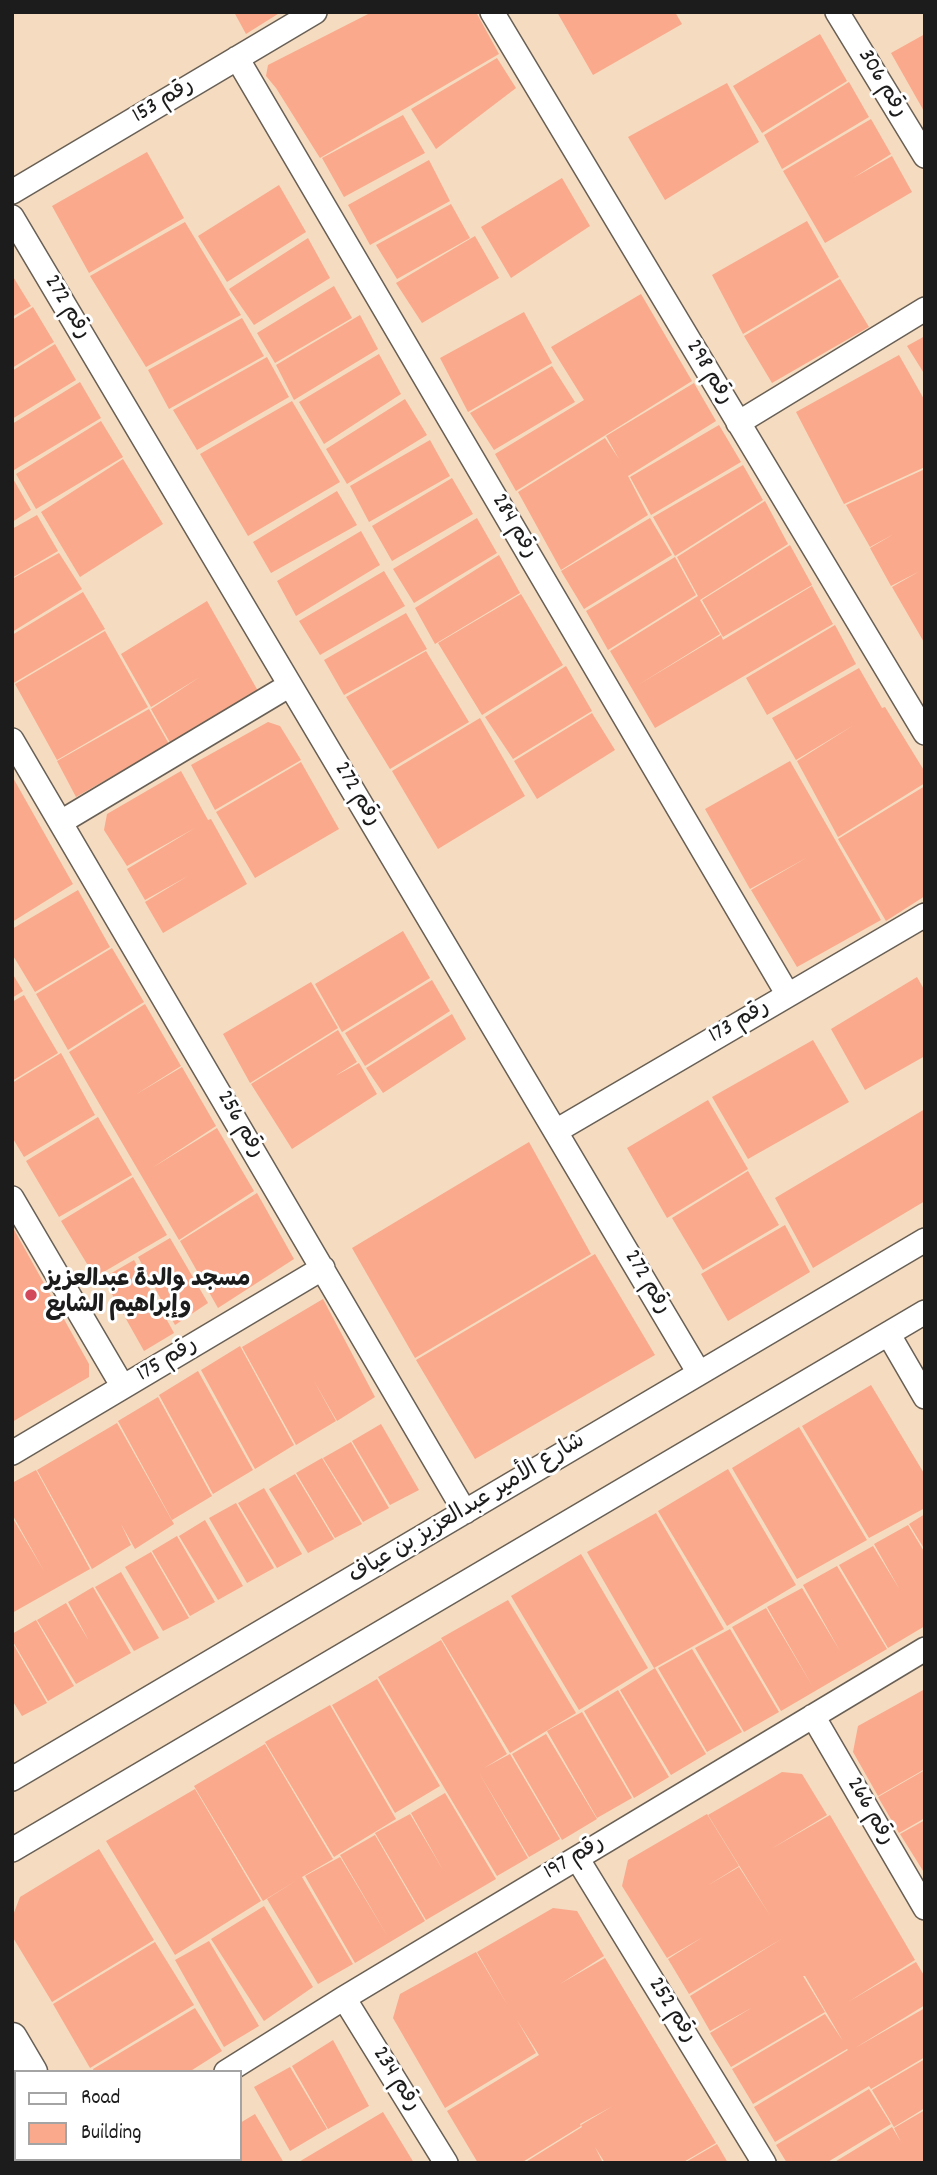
<!DOCTYPE html>
<html>
<head>
<meta charset="utf-8">
<style>
	body { margin:0 }
	#map { position:relative; width:937px; height:2175px; overflow:hidden; background:#f5dbbf; font-family:Dekko,sans-serif }
	canvas { display:block }
	.frame { position:absolute; inset:0; border:14px solid #1c1c1c; pointer-events:none }
	.legend { position:absolute; left:14px; top:2070px; width:228px; height:91px; box-sizing:border-box; background:#fff; border:2px solid #a4a4a4; margin:0; padding:9px 12px; list-style:none; font-size:21px; color:#1c1c1c }
	.legend li { display:flex; align-items:center; gap:14px; height:35px }
	.legend b { width:35px; border:2px solid #a4a4a4 }
</style>
</head>
<body>
<div id="map">
<canvas width="937" height="2175"></canvas>
<div class="frame"></div>
<ul class="legend">
<li><b style="height:9px;background:#fff"></b>Road</li>
<li><b style="height:19px;background:#faa98c"></b>Building</li>
</ul>
</div>
<script>
const g = document.querySelector('canvas').getContext('2d');
g.lineJoin = 'round';
function fillPath(path, color) { g.fillStyle = color; g.fill(path, 'evenodd'); }
const toPath = rows => new Path2D(rows.map(r => 'M' + r).join(''));
function strokePath(path, color, width, dash) { g.strokeStyle = color; g.lineWidth = width; g.lineCap = dash ? 'butt' : 'round'; g.setLineDash(dash || []); g.stroke(path); }
function write(font, color, halo, rows, align = 'center') {
  g.font = font + ' Dekko,"Playpen Sans Arabic",sans-serif'; g.lineWidth = 6; g.setLineDash([]); g.textBaseline = 'middle'; g.strokeStyle = halo; g.fillStyle = color; for (const [text, x, y, turn = 0] of rows) {
    g.save(); g.translate(x, y); g.rotate((+turn || 0) * Math.PI / 180); g.textAlign = isNaN(turn) ? turn : align; if (halo) g.strokeText(text, 0, 0); g.fillText(text, 0, 0); g.restore();
  }
}
const building = toPath([
	[234,12,281,12,246,34],
	[372,12,476,12,499,54,320,158,276,88,266,76,268,65],
	[557,12,675,12,682,24,593,75],
	[820,34,847,81,762,133,733,86],
	[925,34,925,113,891,53],
	[497,58,516,88,436,149,411,109],
	[849,82,869,117,782,169,764,135],
	[727,83,759,142,665,200,628,137],
	[403,115,425,153,344,197,322,158],
	[871,119,891,154,853,178,892,156,912,192,825,243,783,171],
	[147,152,184,218,89,273,52,206],
	[429,160,450,201,370,245,348,205],
	[562,178,590,226,511,278,481,227],
	[279,185,306,232,227,282,198,236],
	[451,204,470,238,397,279,376,245],
	[807,221,839,277,743,334,712,275],
	[185,222,241,315,146,367,90,276],
	[475,236,499,278,422,323,396,283],
	[308,238,330,278,254,325,229,289],
	[12,275,31,306,12,317],
	[840,279,869,327,772,383,744,336],
	[334,286,352,318,275,363,257,333],
	[641,294,692,381,516,491,495,454,584,400,551,347],
	[33,307,54,342,12,368,12,320],
	[524,312,552,363,468,412,440,358],
	[360,315,378,349,294,400,276,365],
	[242,318,264,356,169,409,148,370],
	[925,336,925,375,907,346],
	[55,344,76,380,12,419,12,371],
	[379,354,401,394,324,444,299,402],
	[899,355,925,401,925,467,844,504,796,412],
	[267,357,289,397,197,450,173,410],
	[552,366,575,402,494,450,470,413],
	[80,382,101,418,14,470,12,424],
	[694,383,716,421,628,476,648,515,561,570,518,492,605,438,619,459,606,436],
	[405,399,427,435,347,484,326,449],
	[292,401,340,482,248,536,200,454],
	[101,421,123,457,36,509,16,474],
	[719,425,741,462,651,515,630,477],
	[430,440,450,476,369,522,350,486],
	[123,459,163,524,80,577,41,512],
	[743,465,763,500,675,556,653,517],
	[925,469,925,644,892,587,920,571,891,586,870,548,894,534,870,547,846,505],
	[12,477,31,510,12,522],
	[452,478,473,514,392,561,372,526],
	[337,491,357,525,271,573,253,542],
	[765,501,788,544,700,600,720,634,638,685,721,635,723,640,812,586,833,624,655,728,610,651,698,596,677,557],
	[37,515,58,551,12,578,12,529],
	[477,518,497,553,414,603,393,569],
	[650,518,672,555,584,609,561,571],
	[361,531,380,565,296,616,277,581],
	[790,545,812,585,723,637,702,600],
	[59,553,82,589,12,632,12,579],
	[499,555,520,593,435,644,415,608],
	[675,557,696,595,608,650,586,611],
	[384,571,405,606,320,655,299,621],
	[83,592,105,629,12,684,12,635],
	[521,594,563,665,482,715,438,643],
	[207,601,258,691,172,746,151,709,200,677,151,707,121,654],
	[406,613,427,649,344,695,324,660],
	[835,625,856,664,767,715,746,678],
	[105,631,148,707,57,760,15,684],
	[426,651,469,722,390,769,346,697],
	[566,666,592,711,513,759,485,717],
	[859,668,882,708,885,707,925,772,925,783,838,837,797,761,854,725,796,760,772,718],
	[149,709,169,744,76,797,57,761],
	[592,713,615,750,537,799,514,761],
	[480,718,525,796,438,849,392,771],
	[268,722,280,726,301,760,215,810,191,765],
	[790,761,881,920,797,967,751,890,808,857,750,889,705,809],
	[301,762,339,829,255,878,216,812],
	[181,771,208,820,211,819,247,884,163,933,145,902,188,876,145,900,127,869,195,828,127,866,104,830,107,814],
	[12,776,73,884,12,922],
	[925,786,925,896,886,921,838,839],
	[78,890,110,947,35,992,12,954,12,929],
	[403,931,430,978,342,1032,315,984],
	[112,948,144,1002,68,1050,36,994],
	[12,973,23,991,12,998],
	[917,977,925,991,925,1056,865,1090,831,1029],
	[432,980,450,1011,365,1066,345,1033],
	[311,982,338,1028,250,1083,223,1034],
	[24,995,58,1053,12,1081,12,1002],
	[145,1004,181,1066,135,1095,182,1067,216,1126,152,1168,217,1128,254,1191,179,1240,69,1052],
	[452,1014,466,1039,383,1093,366,1068],
	[338,1030,357,1062,335,1076,359,1063,377,1094,292,1149,251,1084],
	[813,1040,849,1102,748,1159,712,1097],
	[61,1053,95,1115,24,1157,12,1137,12,1083],
	[708,1100,748,1169,667,1218,627,1148],
	[925,1109,925,1201,813,1268,775,1198],
	[98,1117,132,1175,59,1217,26,1161],
	[529,1142,591,1254,415,1358,352,1248],
	[748,1171,779,1225,703,1270,672,1218],
	[133,1177,167,1235,95,1277,61,1221],
	[257,1193,294,1259,218,1308,180,1241],
	[785,1225,810,1272,728,1321,701,1274],
	[12,1226,89,1364,89,1377,12,1422],
	[170,1238,208,1303,175,1325,138,1257],
	[595,1254,655,1355,475,1459,416,1360],
	[134,1260,174,1333,144,1351,103,1278],
	[323,1299,375,1397,337,1421,314,1381,336,1421,296,1445,242,1347],
	[240,1346,294,1445,255,1469,201,1370],
	[198,1371,253,1470,213,1494,159,1395],
	[871,1385,925,1475,925,1508,869,1538,802,1426],
	[158,1397,212,1496,172,1520,118,1421],
	[117,1423,174,1524,135,1549,121,1524,131,1545,92,1569,37,1470],
	[381,1424,419,1490,390,1505,352,1441],
	[799,1427,867,1540,797,1579,732,1468],
	[351,1442,389,1508,363,1522,323,1458],
	[322,1458,362,1524,335,1538,296,1473],
	[728,1469,796,1585,727,1626,658,1511],
	[36,1470,90,1569,12,1613,12,1517,44,1571,12,1514,12,1483],
	[295,1474,334,1539,308,1553,269,1489],
	[264,1488,302,1554,277,1568,238,1503],
	[236,1503,274,1568,247,1583,209,1518],
	[656,1513,724,1629,654,1668,587,1552],
	[925,1514,925,1550,909,1524],
	[205,1520,243,1586,218,1600,179,1536],
	[908,1525,925,1553,925,1626,888,1648,839,1565,873,1546,900,1590,874,1544],
	[177,1536,215,1602,190,1616,152,1551],
	[151,1552,189,1618,163,1631,125,1567],
	[581,1554,648,1668,579,1710,511,1596],
	[837,1566,887,1649,781,1711,732,1627,766,1608,813,1687,767,1607,802,1588,840,1651,803,1585],
	[121,1572,159,1638,134,1651,95,1587],
	[93,1587,131,1653,76,1684,37,1620,66,1603,89,1641,68,1602],
	[508,1600,576,1713,510,1753,441,1638],
	[36,1620,74,1686,48,1701,12,1640,12,1634],
	[730,1629,779,1712,744,1732,695,1648],
	[441,1640,507,1754,484,1768,510,1754,560,1839,529,1857,478,1771,528,1858,497,1876,378,1677],
	[12,1642,47,1703,22,1716,12,1700],
	[692,1649,742,1732,707,1752,658,1668],
	[655,1668,706,1754,671,1775,620,1690],
	[377,1679,440,1786,395,1813,332,1705],
	[925,1689,925,1769,878,1796,853,1752,858,1726],
	[618,1690,669,1777,634,1798,584,1711],
	[330,1705,396,1819,334,1857,265,1742],
	[582,1712,632,1798,597,1818,547,1731],
	[546,1734,597,1819,562,1840,512,1754],
	[265,1744,333,1859,302,1877,353,1964,318,1984,267,1899,297,1880,263,1901,194,1786],
	[925,1770,925,1818,899,1833,878,1797],
	[782,1772,802,1774,827,1815,771,1849,830,1815,915,1960,848,2002,916,1962,925,1977,925,2005,855,2048,925,2008,925,2057,871,2089,869,2086,775,2142,754,2107,848,2050,847,2049,753,2104,732,2069,825,2014,843,2041,805,1976,803,1976,825,2012,731,2067,710,2033,753,2007,710,2031,690,1996,783,1938,689,1994,668,1959,703,1937,667,1958,622,1886,628,1860,707,1814,739,1866,707,1886,739,1867,771,1917,708,1815],
	[195,1789,261,1901,175,1955,106,1841],
	[445,1793,496,1879,426,1920,375,1833,410,1814,443,1870,411,1813],
	[925,1820,925,1874,900,1834],
	[375,1835,425,1921,355,1963,305,1876,340,1857,388,1937,340,1855],
	[99,1849,154,1940,52,2002,12,1936,12,1918,20,1897],
	[264,1906,313,1987,264,2021,211,1939],
	[553,1908,577,1911,604,1956,560,1984,605,1958,716,2143,682,2163,605,2163,595,2147,603,2163,524,2163,582,2127,581,2125,613,2106,580,2124,581,2126,521,2163,478,2163,447,2111,539,2055,517,2020,536,2053,445,2108,393,2018,400,1994,476,1952,508,2006,477,1952],
	[209,1941,259,2026,224,2047,175,1960],
	[155,1942,194,2005,90,2068,53,2004],
	[195,2008,222,2051,189,2072,94,2072,93,2069],
	[333,2040,369,2106,328,2129,292,2066],
	[925,2059,925,2108,894,2127,872,2090],
	[290,2067,327,2129,290,2151,254,2087],
	[869,2089,891,2124,826,2163,787,2163,776,2145],
	[925,2110,925,2160,919,2163,833,2163,892,2127,901,2142,894,2128],
	[383,2112,414,2163,297,2163],
	[255,2114,284,2163,173,2163,179,2159,240,2159,240,2123],
	[717,2144,728,2163,684,2163]
]);
const minor = toPath([
	[492,12,925,733],
	[837,12,925,156],
	[237,58,788,995],
	[12,192,315,12],
	[12,217,699,1373],
	[738,423,925,309],
	[12,740,465,1512],
	[61,822,290,685],
	[556,1131,925,915],
	[12,1198,123,1387],
	[889,1335,925,1397],
	[12,1453,323,1268],
	[813,1716,925,1908],
	[12,1779,925,1240],
	[12,1850,925,1312],
	[577,1858,764,2163],
	[344,1998,446,2163],
	[226,2072,344,1998,925,1649]
]);
const tertiary = toPath([
	[12,2038,32,2072],
	[12,2147,16,2153],
	[83,2159,85,2163]
]);
const markers = [
	[31,1295,7,"#d1495b"]
];
const streetNames = [
	["رقم 306",881,84,59],
	["رقم 153",164,102,-31],
	["رقم 272",66,308,59],
	["رقم 298",708,373,59],
	["رقم 284",513,527,60],
	["رقم 272",356,795,59],
	["رقم 173",740,1023,-30],
	["رقم 256",239,1125,60],
	["رقم 272",646,1283,59],
	["رقم 175",168,1361,-31],
	["شارع الأمير عبدالعزيز بن عياف",468,1510,-31],
	["رقم 266",869,1812,60],
	["رقم 197",575,1859,-31],
	["رقم 252",671,2011,58],
	["رقم 234",395,2080,58]
];
const poiNames = [
	["مسجد والدة عبدالعزيز",45,1282],
	["وإبراهيم الشايع",45,1308]
];
fillPath(building, '#faa98c');
strokePath(minor, '#685f55', 26);
strokePath(tertiary, '#685f55', 33);
strokePath(minor, '#fff', 23);
strokePath(tertiary, '#fff', 30);
for (const [x, y, r, color] of markers) { const dot = new Path2D(); dot.arc(x, y, r, 0, 2 * Math.PI); g.fillStyle = color; g.fill(dot); strokePath(dot, '#fff', 2.5); }
write('23px', '#1c1c1c', '#fff', streetNames);
write('bold 23px', '#1c1c1c', '#fff', poiNames, 'left');
</script>
</body>
</html>
